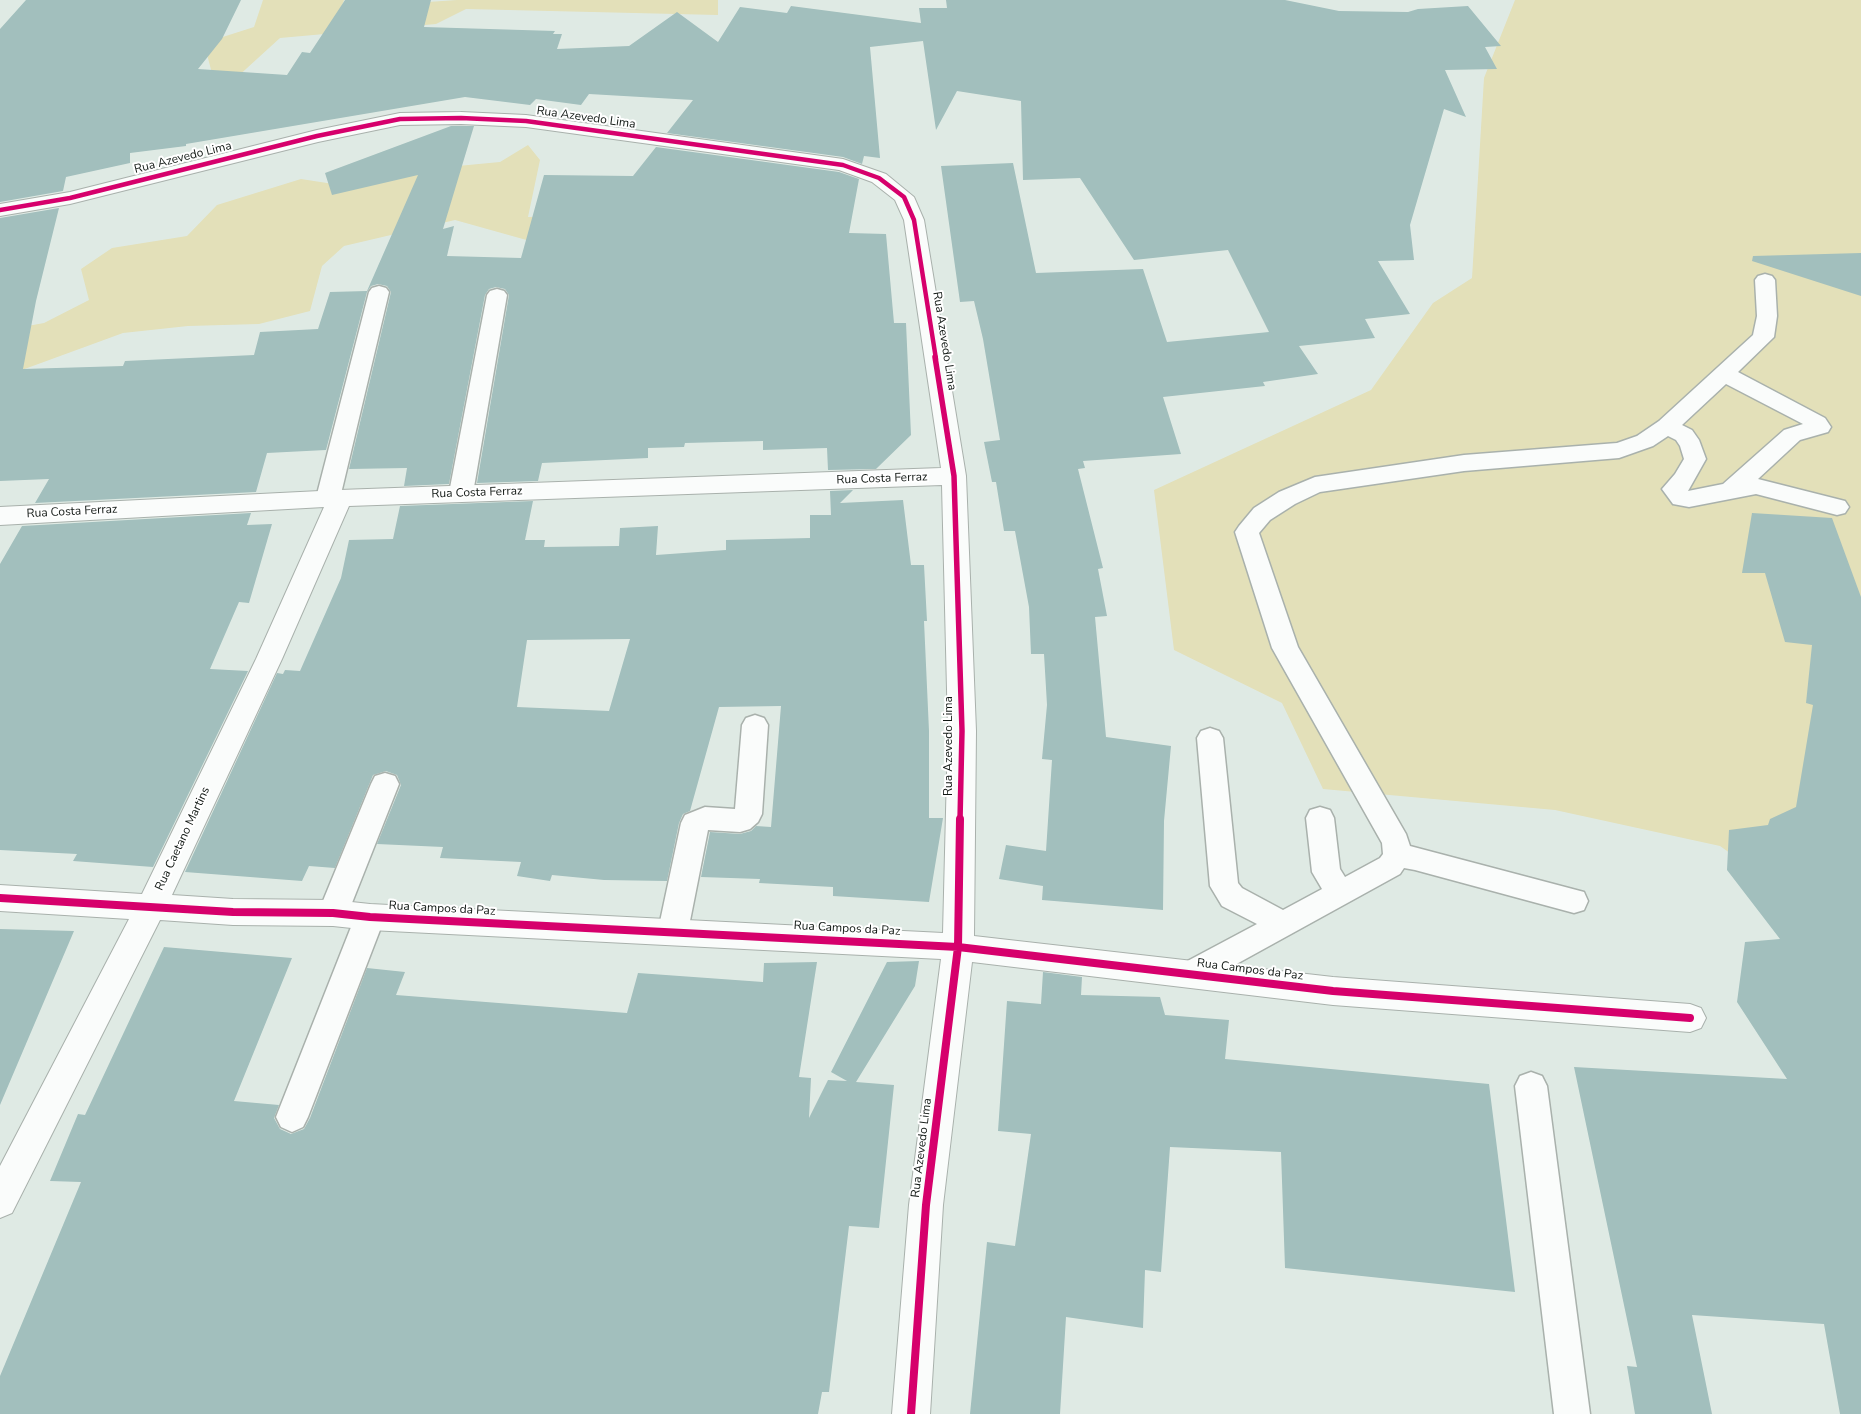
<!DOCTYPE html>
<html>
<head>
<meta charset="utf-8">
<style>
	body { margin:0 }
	canvas { display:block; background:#dfeae4 }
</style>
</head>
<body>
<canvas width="1861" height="1414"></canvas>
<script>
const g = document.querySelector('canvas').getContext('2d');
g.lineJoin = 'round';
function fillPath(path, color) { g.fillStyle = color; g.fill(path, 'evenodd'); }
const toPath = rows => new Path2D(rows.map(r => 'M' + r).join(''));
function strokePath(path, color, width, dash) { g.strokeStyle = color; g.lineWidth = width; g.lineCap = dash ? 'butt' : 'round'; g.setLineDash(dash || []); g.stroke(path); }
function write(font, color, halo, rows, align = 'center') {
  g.font = font + ' "Nunito Sans",sans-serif'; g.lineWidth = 4; g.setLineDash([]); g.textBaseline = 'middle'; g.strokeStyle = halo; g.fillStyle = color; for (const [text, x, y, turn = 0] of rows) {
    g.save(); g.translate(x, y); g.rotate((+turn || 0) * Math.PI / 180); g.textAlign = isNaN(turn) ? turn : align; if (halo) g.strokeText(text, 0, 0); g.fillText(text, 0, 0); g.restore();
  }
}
const green = toPath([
	[263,0,344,0,341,8,457,0,718,0,718,15,466,9,436,24,280,38,235,79,214,81,204,43,254,27],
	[1515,0,1861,0,1861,946,1720,846,1555,810,1323,789,1282,703,1174,650,1154,490,1371,390,1433,303,1472,278,1484,78],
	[528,145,540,160,528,217,642,215,530,241,455,220,344,246,322,266,310,311,259,324,188,326,123,333,0,378,0,331,44,323,89,300,81,269,112,248,187,236,217,205,301,179,340,185,394,172,500,162]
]);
const building = toPath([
	[26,0,241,0,222,39,198,69,287,75,302,52,310,53,345,0,431,0,424,27,555,31,553,34,562,34,557,49,629,46,677,12,718,42,740,7,787,13,791,6,921,23,919,8,947,8,946,0,1285,0,1339,11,1408,12,1418,9,1468,6,1501,46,1485,47,1497,69,1445,70,1466,117,1444,109,1410,225,1414,260,1378,261,1410,314,1365,319,1375,338,1299,346,1318,374,1263,382,1265,386,1163,397,1181,454,1083,461,1085,468,1078,469,1103,568,1098,569,1107,616,1095,617,1106,737,1171,746,1164,821,1163,910,1042,900,1043,886,999,879,1006,845,1046,851,1052,760,1042,759,1047,705,1044,654,1031,654,1029,607,1015,531,1004,531,996,482,992,482,984,442,1000,440,983,339,974,301,960,302,941,166,1013,163,1036,273,1143,269,1167,342,1269,332,1228,250,1134,260,1080,178,1023,180,1021,101,957,91,936,130,923,41,870,47,880,158,864,156,862,164,843,157,667,133,693,100,589,94,581,105,536,99,530,105,465,97,186,144,186,146,130,153,130,163,66,177,63,191,0,202,0,29],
	[451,126,474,126,443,229,454,226,447,256,521,258,544,175,633,176,656,147,839,172,859,179,849,233,886,234,894,323,906,323,911,435,876,469,828,470,827,448,763,450,763,441,685,443,684,447,648,448,648,458,542,463,538,481,477,483,509,295,505,289,496,287,489,289,485,295,449,484,404,486,407,468,349,469,391,292,387,286,378,284,371,286,367,292,326,450,267,453,256,492,35,503,49,479,0,481,0,218,59,208,36,301,23,369,123,366,125,361,254,355,260,332,318,329,330,292,367,291,418,175,332,195,325,173],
	[1861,253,1861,296,1752,261,1753,256],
	[853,490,840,503,903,500,911,565,924,565,927,621,924,621,929,731,929,818,943,818,929,902,833,896,833,887,759,883,760,879,701,877,710,832,740,834,751,831,756,826,771,827,781,706,719,707,690,811,683,814,679,823,667,881,604,880,552,875,550,881,517,876,521,862,440,858,443,847,377,844,401,785,397,775,386,771,373,775,335,868,309,866,302,881,185,872,277,673,283,674,285,670,300,671,341,578,349,540,393,539,400,506,533,501,525,540,545,540,544,547,619,546,620,528,658,526,656,555,726,550,726,540,810,538,810,515,831,515,830,491],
	[630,639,609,711,517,707,527,640],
	[251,513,247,525,272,524,249,603,239,602,210,669,248,671,153,867,73,861,77,854,0,850,0,564,22,526],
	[1752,513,1832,518,1861,597,1861,1414,1840,1414,1824,1324,1692,1315,1712,1414,1635,1414,1627,1366,1637,1367,1574,1067,1787,1079,1737,1002,1745,942,1780,939,1727,870,1729,830,1768,825,1770,819,1796,807,1813,705,1806,703,1812,645,1785,642,1765,573,1742,573],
	[0,929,74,931,0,1105],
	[164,947,292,958,234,1101,279,1105,274,1118,280,1129,291,1134,304,1129,310,1118,367,968,405,972,396,995,627,1013,638,973,763,982,764,963,817,962,799,1077,811,1078,809,1118,828,1080,847,1081,831,1072,887,962,919,961,915,986,856,1082,894,1085,879,1228,849,1226,829,1392,822,1392,818,1414,0,1414,0,1376,81,1182,50,1181,78,1114,85,1115],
	[1043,972,1082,977,1081,995,1160,997,1165,1015,1229,1020,1225,1059,1489,1084,1515,1292,1285,1268,1281,1152,1170,1147,1161,1272,1145,1270,1143,1328,1066,1317,1060,1414,970,1414,987,1242,1015,1246,1031,1134,998,1131,1007,1001,1041,1004]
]);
const service = toPath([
	[1765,274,1772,276,1775,280,1777,316,1774,337,1738,372,1825,418,1831,427,1828,432,1800,440,1758,479,1845,501,1849,507,1845,513,1837,515,1756,494,1689,507,1673,504,1662,489,1675,474,1684,459,1680,446,1676,440,1668,436,1653,446,1619,458,1464,471,1320,492,1295,504,1270,520,1259,533,1298,647,1406,834,1410,846,1584,892,1588,901,1584,910,1574,913,1415,870,1404,868,1400,874,1202,983,1191,987,1180,983,1176,974,1180,965,1257,924,1222,906,1210,886,1197,738,1201,731,1210,728,1219,731,1223,738,1238,883,1242,888,1283,910,1322,889,1312,872,1306,818,1310,810,1320,807,1330,810,1334,818,1340,869,1345,877,1380,858,1383,854,1382,843,1272,648,1235,532,1239,526,1254,508,1279,492,1315,477,1464,455,1617,443,1637,436,1659,421,1753,335,1757,316,1755,280,1758,276,1765,274],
	[1726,384,1803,424,1784,430,1723,484,1688,491,1706,459,1699,440,1692,430,1682,425,1726,384],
	[379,286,386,288,389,292,340,498,336,504,328,506,320,504,316,498,369,292,372,288,379,286],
	[497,289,504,291,507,295,473,493,469,499,461,501,453,499,449,493,487,295,490,291,497,289],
	[755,715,764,718,768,725,762,814,758,822,750,829,740,832,708,830,688,931,683,940,673,944,663,940,658,931,681,823,685,815,705,807,735,809,742,725,746,718,755,715],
	[385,773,395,776,399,784,348,913,343,922,333,925,323,922,318,913,371,784,375,776,385,773],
	[370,905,380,908,385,917,308,1117,303,1127,292,1132,281,1127,276,1117,355,917,360,908,370,905],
	[1531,1072,1542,1076,1547,1086,1590,1414,1554,1414,1515,1086,1520,1076,1531,1072]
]);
const minor = toPath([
	[461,112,526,115,843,159,886,174,914,197,924,220,966,476,976,731,974,936,1333,977,1690,1004,1701,1008,1706,1018,1701,1028,1690,1032,1333,1005,972,962,943,1205,930,1414,892,1414,909,1205,941,959,370,930,333,926,233,925,160,920,12,1213,0,1218,0,1166,129,919,0,911,0,885,142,894,256,659,324,507,0,525,0,507,340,490,941,468,904,220,895,200,872,182,839,170,526,127,461,124,400,125,318,142,70,204,0,216,0,204,70,192,317,130,400,113,461,112],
	[942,485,948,731,943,933,370,904,333,900,233,899,172,895,282,659,349,506,942,485]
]);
const cyclewayFar2 = toPath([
	[0,210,70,198,317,136,400,119,461,118,526,121,843,165,879,178,904,197,914,220,936,359]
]);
const cyclewayFar1 = toPath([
	[935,357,954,476,962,731,960,820]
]);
const cycleway = toPath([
	[0,898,233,912,333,913,370,917,958,947,1333,991,1690,1018],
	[911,1414,926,1205,958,947,960,819]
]);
const streetNames = [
	["Rua Azevedo Lima",586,118,8],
	["Rua Azevedo Lima",183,158,-14],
	["Rua Azevedo Lima",944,341,81],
	["Rua Costa Ferraz",882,479,-2],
	["Rua Costa Ferraz",477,493,-2],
	["Rua Costa Ferraz",72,512,-3],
	["Rua Azevedo Lima",949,746,-90],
	["Rua Caetano Martins",183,839,-65],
	["Rua Campos da Paz",442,909,3],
	["Rua Campos da Paz",847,929,3],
	["Rua Campos da Paz",1250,970,7],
	["Rua Azevedo Lima",922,1148,-83]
];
fillPath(green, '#e3e0b9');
fillPath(building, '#a2bfbd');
strokePath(service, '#a9b1ac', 3);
strokePath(minor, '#a9b1ac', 2);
fillPath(service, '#fafcfb');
fillPath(minor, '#fafcfb');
strokePath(cyclewayFar2, '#d6006c', 4.5);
strokePath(cyclewayFar1, '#d6006c', 5.5);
strokePath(cycleway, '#d6006c', 8);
write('12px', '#0f1612', '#fff', streetNames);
</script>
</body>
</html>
